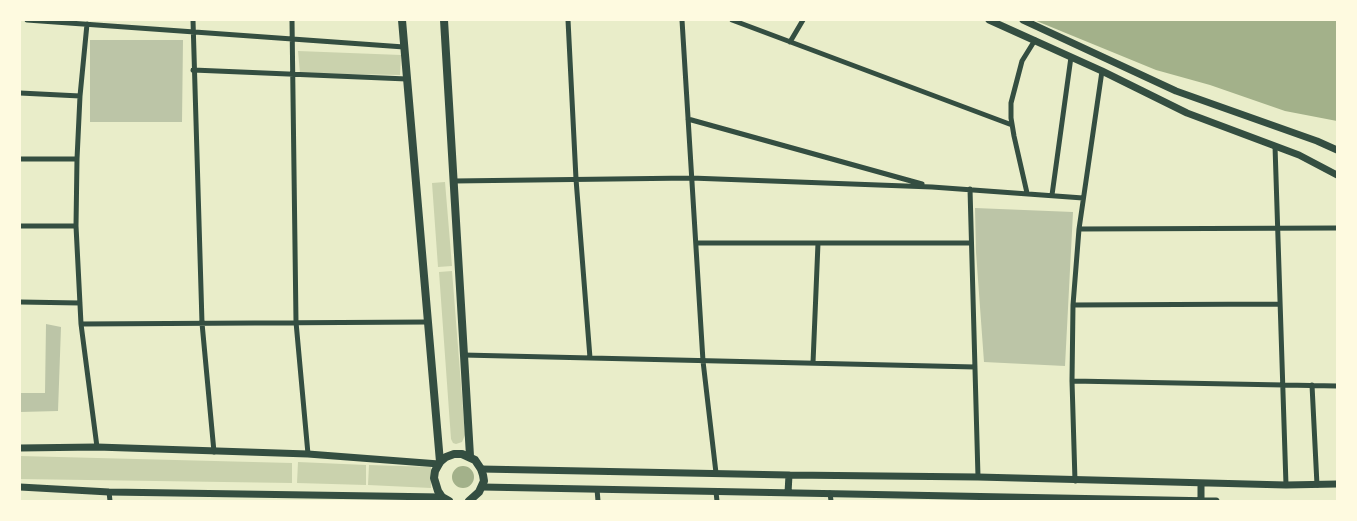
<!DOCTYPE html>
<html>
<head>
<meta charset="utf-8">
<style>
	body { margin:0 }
	#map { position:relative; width:1357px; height:521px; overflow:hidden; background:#e9edc9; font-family:Jost,sans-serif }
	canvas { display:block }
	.frame { position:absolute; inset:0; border:21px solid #fefae0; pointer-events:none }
</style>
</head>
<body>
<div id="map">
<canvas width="1357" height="521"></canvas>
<div class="frame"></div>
</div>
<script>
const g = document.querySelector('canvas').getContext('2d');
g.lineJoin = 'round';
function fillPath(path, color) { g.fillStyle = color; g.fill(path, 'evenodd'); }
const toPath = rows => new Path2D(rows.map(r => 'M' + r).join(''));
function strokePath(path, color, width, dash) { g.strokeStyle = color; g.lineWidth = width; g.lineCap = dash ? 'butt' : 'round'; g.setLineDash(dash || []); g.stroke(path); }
const green = toPath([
	[298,51,401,55,400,75,300,73],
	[445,182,452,266,438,267,432,183],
	[452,271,465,435,462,442,456,444,453,443,451,439,439,272],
	[20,456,292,463,292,483,20,479],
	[298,462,366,465,366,485,297,483],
	[369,465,431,467,431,488,368,485]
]);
const water = toPath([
	[1034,20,1337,20,1337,121,1285,111,1210,85,1156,70],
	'452 477a11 11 0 1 1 22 0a11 11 0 1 1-22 0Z'
]);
const building = toPath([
	[90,40,183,40,182,122,90,122],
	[975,208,1073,212,1065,366,984,362,976,252],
	[46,324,61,327,58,411,20,412,20,393,45,393]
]);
const minor = toPath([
	[27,20,404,47],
	[193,20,202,323,214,452],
	[292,20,296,322,308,454],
	[568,20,576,179,590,358],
	[682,20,703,361,716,473],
	[732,20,1012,125],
	[87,24,80,96,77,159,76,226,81,324,97,447],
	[790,42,803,20],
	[193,70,407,79],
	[20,93,80,96],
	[688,119,922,184],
	[1275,146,1286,485],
	[20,159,77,159],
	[454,181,691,178,932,187,1083,198],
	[970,189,978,477],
	[1027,193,1014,136,1011,118,1011,103,1022,61,1035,40],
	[1052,195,1071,57],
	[20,226,76,226],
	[1079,229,1337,228],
	[696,243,971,243],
	[20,302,80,303],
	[1073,305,1280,304],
	[81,324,428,322],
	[463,355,975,367],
	[813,363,818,243],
	[1072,381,1337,386],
	[1312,385,1317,485],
	[1075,481,1072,381,1073,305,1079,229,1102,71],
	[597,489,598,501],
	[109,492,110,501],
	[716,492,717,501],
	[830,493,831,501]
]);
const secondary = toPath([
	[989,20,1102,71,1187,113,1299,155,1337,175],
	[1023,20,1176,91,1317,141,1337,150],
	[20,448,97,447,308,454,439,464],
	[481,469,789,475,978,477,1286,485,1337,484],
	[20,487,109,492,442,497],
	[482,487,1216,501],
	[788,493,789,475],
	[1201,501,1201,483]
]);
const primary = toPath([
	[402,20,440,462],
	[444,20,470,456],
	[449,501,442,497,438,491,434,478,435,471,440,462,446,457,454,454,462,454,475,460,481,469,483,475,484,481,479,492,469,501]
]);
fillPath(green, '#cad2ad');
fillPath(water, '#a3b18a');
fillPath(building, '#bcc5a7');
strokePath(minor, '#344e41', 5);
strokePath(secondary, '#344e41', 7);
strokePath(primary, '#344e41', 8);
</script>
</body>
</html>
